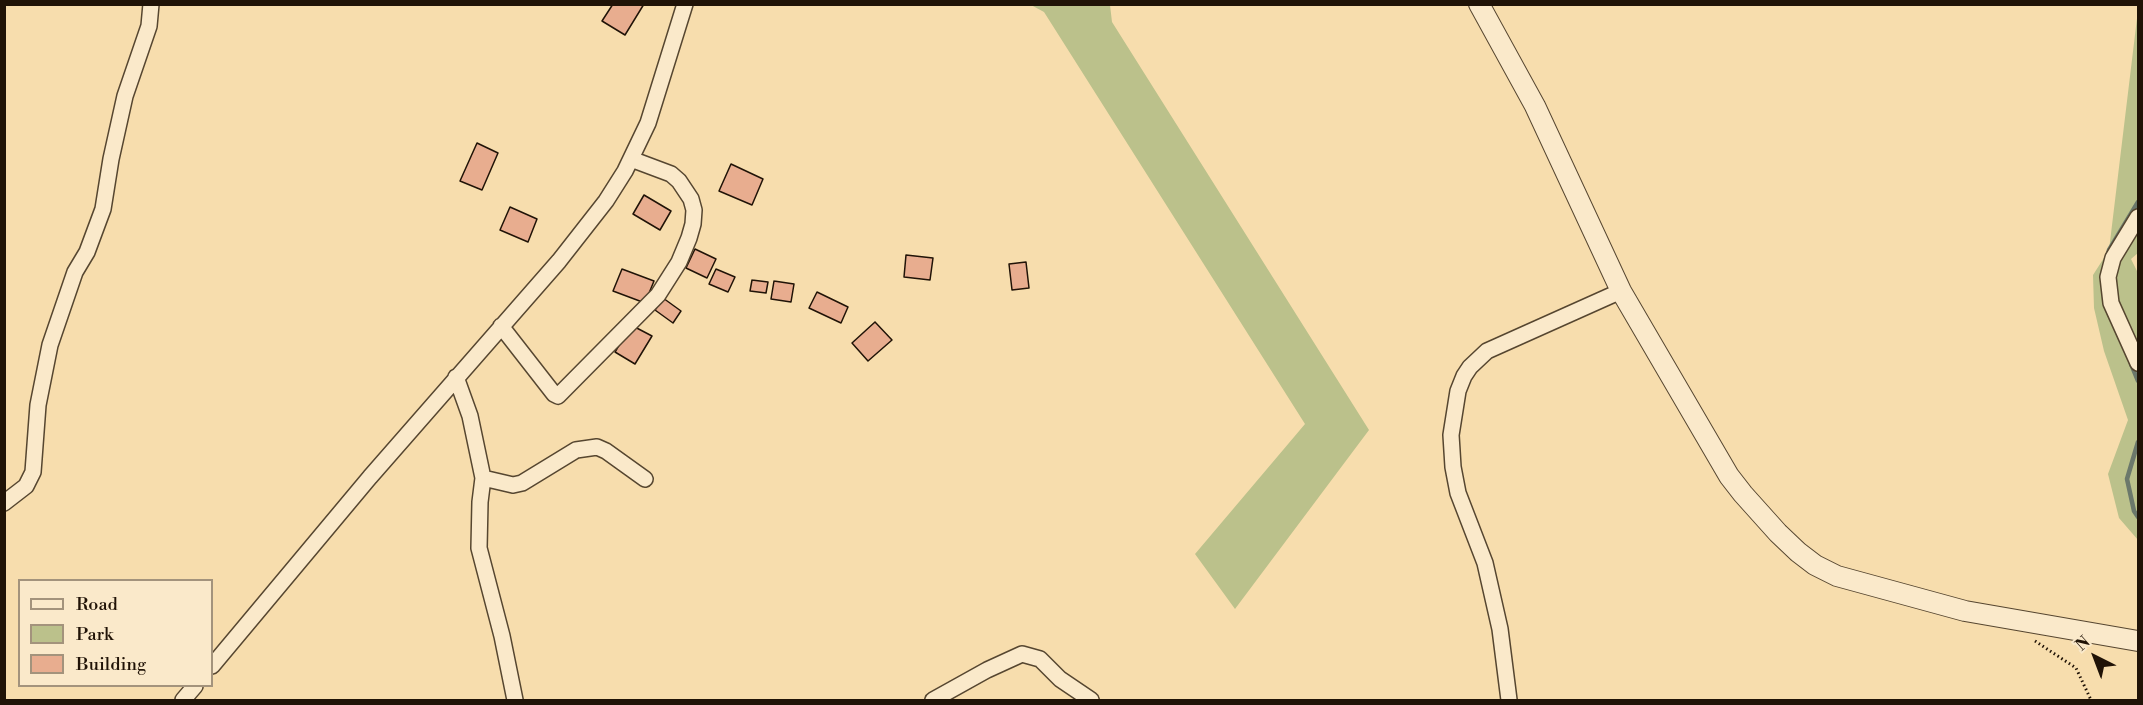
<!DOCTYPE html>
<html>
<head>
<meta charset="utf-8">
<style>
	body { margin:0 }
	#map { position:relative; width:2143px; height:705px; overflow:hidden; background:#f7ddad; font-family:"Libre Bodoni",serif }
	canvas { display:block }
	.frame { position:absolute; inset:0; border:6px solid #201307; pointer-events:none }
	.legend { position:absolute; left:18px; top:579px; width:195px; height:108px; box-sizing:border-box; background:#fae9ca; border:2px solid #a3937c; margin:0; padding:8px 10px; list-style:none; font-size:18px; color:#201307 }
	.legend li { display:flex; align-items:center; gap:12px; height:30px }
	.legend b { width:30px; border:2px solid #a3937c }
	.north { position:absolute; left:2065px; top:627px; width:60px; height:60px; -webkit-text-stroke:4px #fae9ca; paint-order:stroke; rotate:318deg; font-size:16px; font-weight:700; line-height:24px; text-align:center; color:#201307 }
	.north::after { content:''; display:block; margin:auto; width:21px; height:27px; background:#201307; clip-path:polygon(50% 0,100% 100%,50% 72%,0 100%) }
</style>
</head>
<body>
<div id="map">
<canvas width="2143" height="705"></canvas>
<div class="frame"></div>
<ul class="legend">
<li><b style="height:8px;background:#fae9ca"></b>Road</li>
<li><b style="height:16px;background:#bbc18b"></b>Park</li>
<li><b style="height:16px;background:#e8ad8f"></b>Building</li>
</ul>
<div class="north">N</div>
</div>
<script>
const g = document.querySelector('canvas').getContext('2d');
g.lineJoin = 'round';
function fillPath(path, color) { g.fillStyle = color; g.fill(path, 'evenodd'); }
const toPath = rows => new Path2D(rows.map(r => 'M' + r).join(''));
function strokePath(path, color, width, dash) { g.strokeStyle = color; g.lineWidth = width; g.lineCap = dash ? 'butt' : 'round'; g.setLineDash(dash || []); g.stroke(path); }
const green = toPath([
	[1031,5,1110,5,1112,22,1369,430,1235,609,1195,554,1305,424,1044,12],
	[2138,10,2138,253,2131,259,2138,273,2138,540,2119,518,2108,474,2128,420,2104,351,2094,308,2093,275,2109,250]
]);
const stream = toPath([
	[2107,257,2109,250,2138,202],
	[2131,364,2138,381],
	[2138,442,2127,479,2134,511,2138,517]
]);
const building = toPath([
	[613,4,644,4,625,35,602,21,613,4],
	[477,143,498,153,482,190,460,181,477,143],
	[731,164,763,179,752,205,719,191,731,164],
	[644,195,671,211,660,230,633,214,644,195],
	[510,207,537,219,528,242,500,230,510,207],
	[695,249,716,259,707,278,686,268,695,249],
	[906,255,933,258,930,280,904,277,906,255],
	[1026,262,1029,288,1012,290,1009,264,1026,262],
	[622,269,654,281,645,303,613,291,622,269],
	[716,269,735,277,728,292,709,284,716,269],
	[752,280,768,282,766,293,750,291,752,280],
	[774,281,794,284,791,302,771,299,774,281],
	[817,292,848,307,841,323,809,308,817,292],
	[663,298,681,311,673,323,655,310,663,298],
	[875,322,892,340,868,361,852,343,875,322],
	[631,325,652,336,635,364,615,352,631,325]
]);
const path = toPath([
	[2035,641,2076,668,2091,700]
]);
const minor = toPath([
	[2138,217,2113,258,2108,277,2111,303,2138,363],
	[501,326,554,394,558,396,658,295,679,262,689,238,693,224,694,210,691,199,679,181,671,174,631,159],
	[456,377,470,416,483,478,480,502,479,548,502,636,515,700],
	[483,478,513,485,522,483,576,450,597,447,606,451,645,479],
	[4,503,26,486,33,472,38,405,50,345,75,272,87,252,103,209,111,159,125,96,149,26,151,4],
	[212,666,370,477,559,261,606,201,625,171,648,123,685,4],
	[183,700,195,686],
	[933,700,987,670,1022,654,1040,659,1060,679,1091,700],
	[1509,700,1500,629,1485,563,1458,493,1453,467,1451,435,1458,391,1464,376,1470,367,1487,351,1621,291]
]);
const tertiary = toPath([
	[1479,4,1535,106,1621,291,1729,476,1743,494,1778,533,1798,552,1815,565,1837,576,1965,611,2138,641]
]);
fillPath(green, '#bbc18b');
strokePath(stream, '#6b786b', 4.5);
fillPath(building, '#e8ad8f');
strokePath(building, '#201307', 1.5);
strokePath(minor, '#564630', 18);
strokePath(tertiary, '#564630', 22);
strokePath(path, '#201307', 3, [1.5, 3]);
strokePath(minor, '#fae9ca', 15);
strokePath(tertiary, '#fae9ca', 20);
</script>
</body>
</html>
